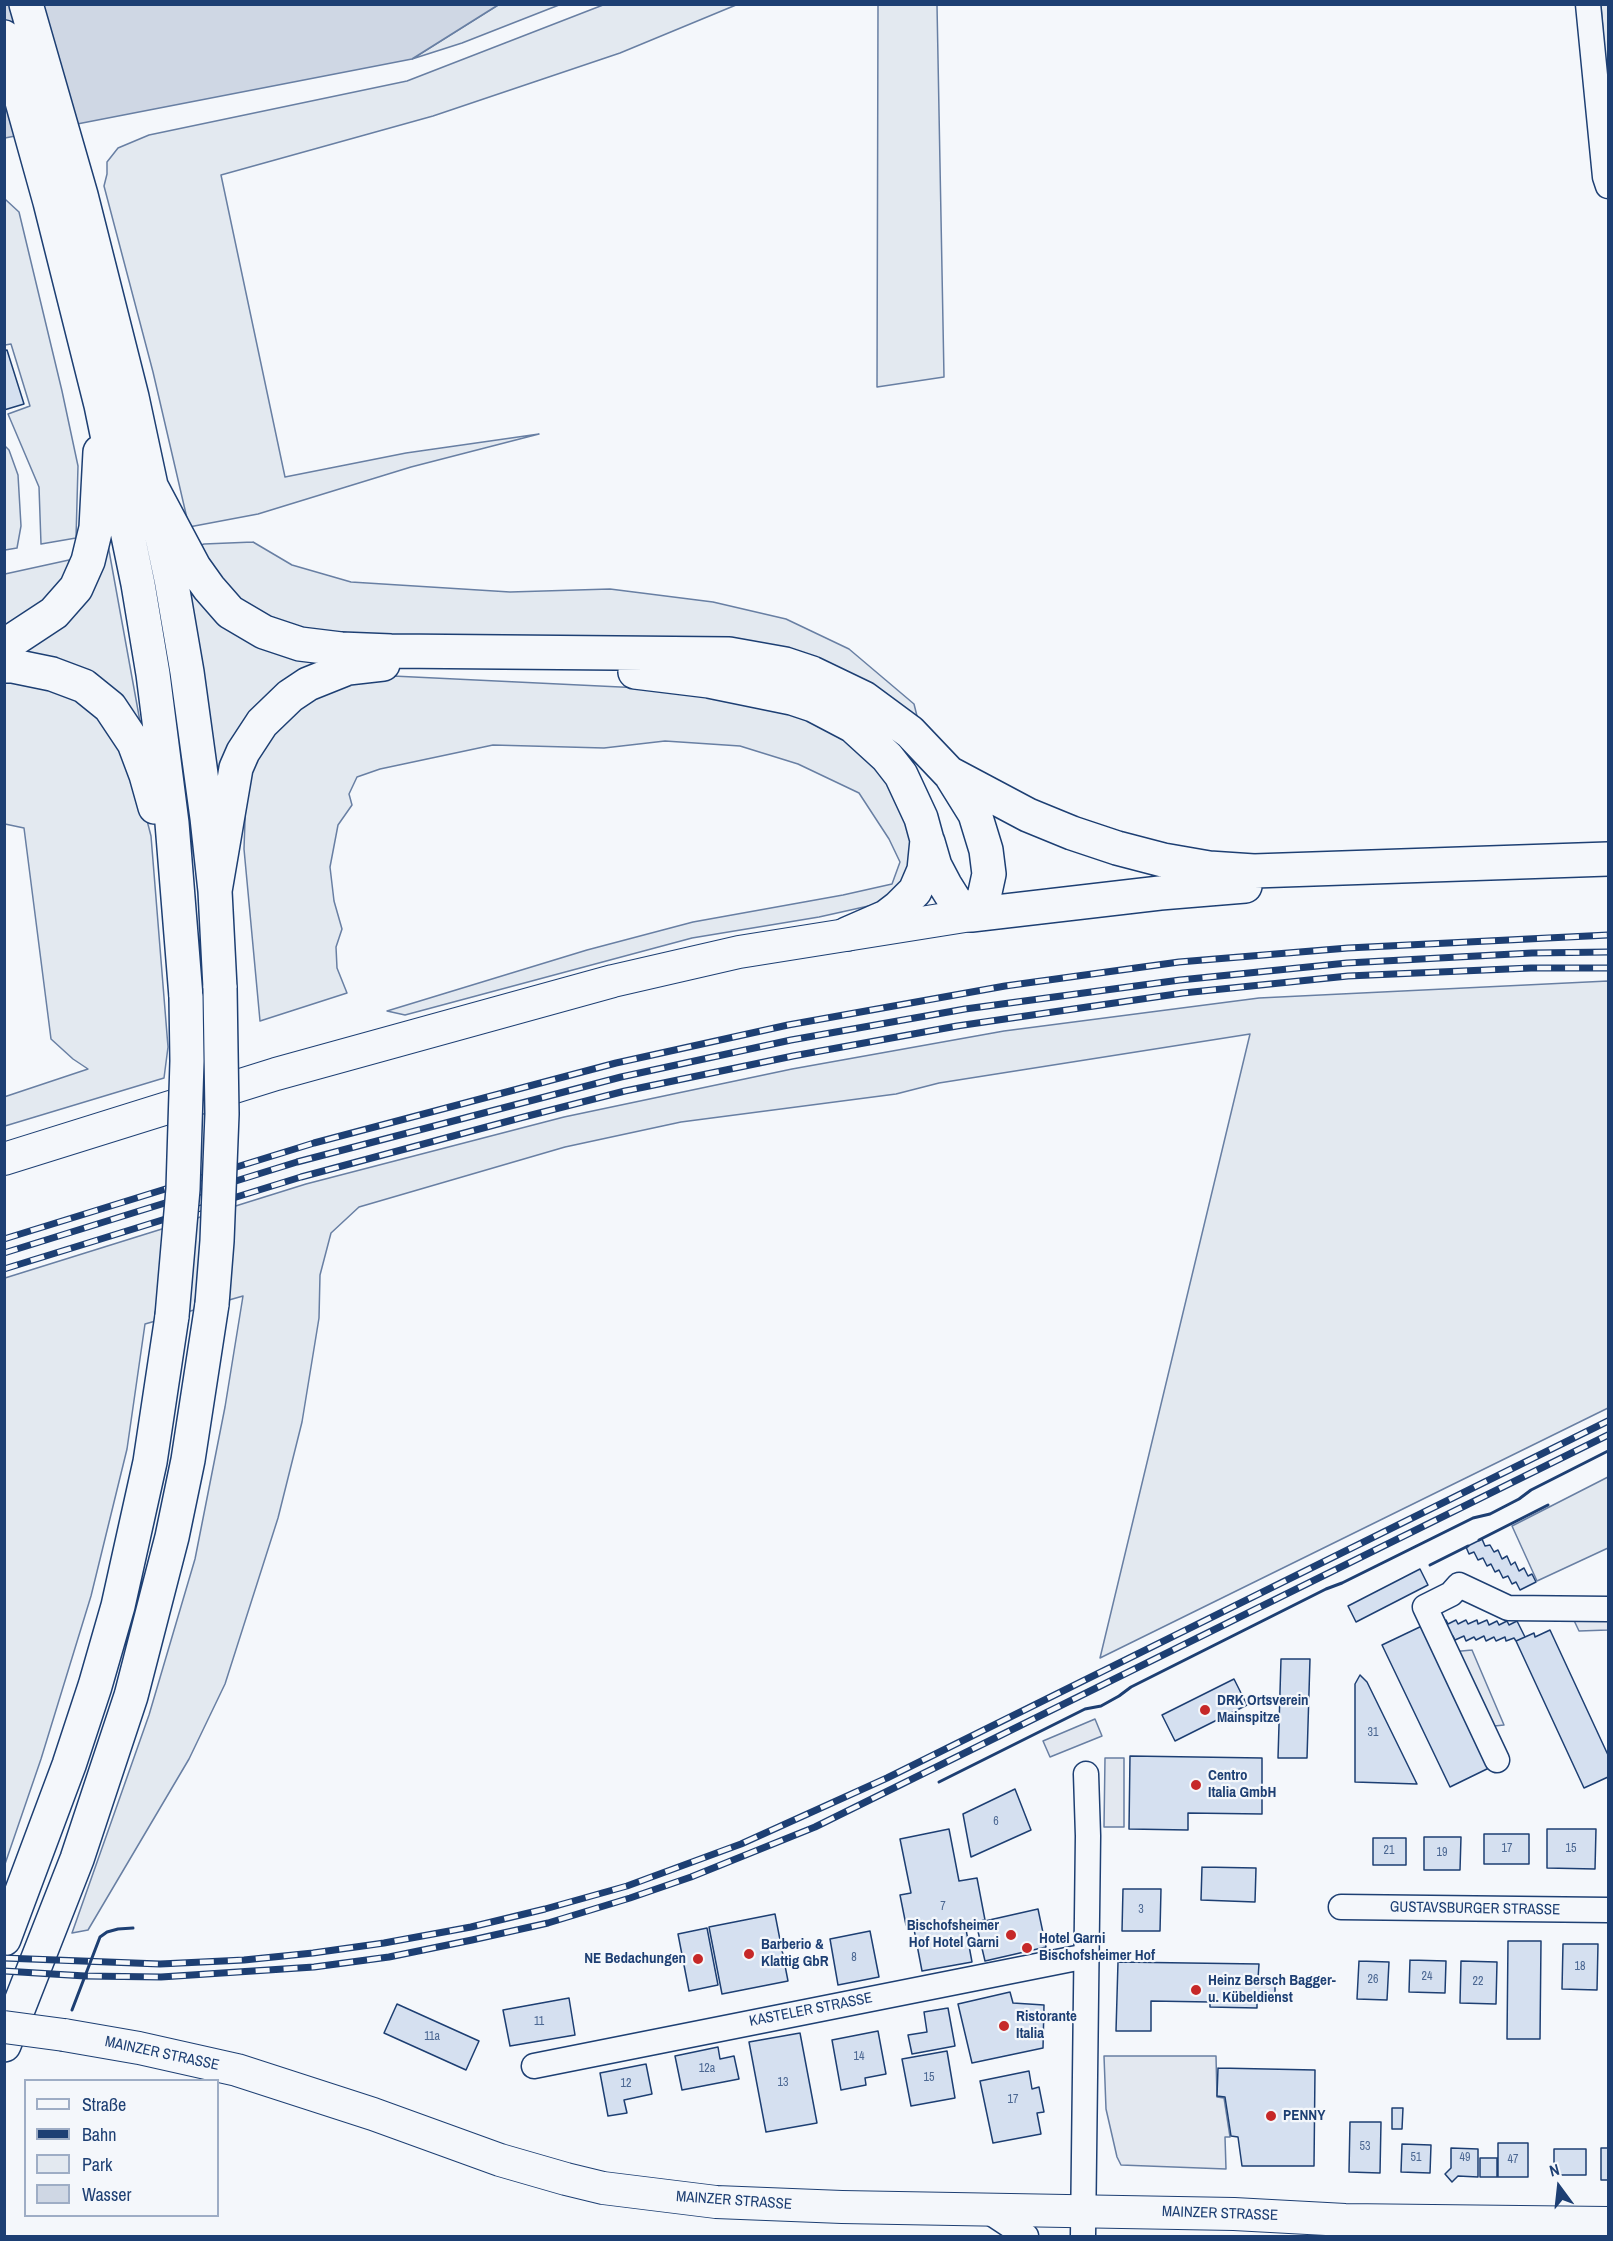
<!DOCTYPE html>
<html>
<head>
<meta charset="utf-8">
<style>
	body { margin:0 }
	#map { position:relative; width:1613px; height:2241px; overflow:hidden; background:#f4f7fb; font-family:"Archivo Narrow",sans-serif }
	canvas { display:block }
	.frame { position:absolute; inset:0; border:6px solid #1d3f73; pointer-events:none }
	.legend { position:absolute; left:24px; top:2079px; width:195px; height:138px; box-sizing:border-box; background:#f4f7fb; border:2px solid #9eadc5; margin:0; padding:8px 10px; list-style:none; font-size:18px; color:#1d3f73 }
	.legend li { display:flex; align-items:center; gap:12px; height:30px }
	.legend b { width:30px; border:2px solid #9eadc5 }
	.north { position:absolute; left:1529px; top:2157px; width:60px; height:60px; -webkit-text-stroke:4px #f4f7fb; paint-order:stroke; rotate:345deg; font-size:16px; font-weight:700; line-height:24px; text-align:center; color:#1d3f73 }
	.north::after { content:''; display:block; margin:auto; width:21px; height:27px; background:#1d3f73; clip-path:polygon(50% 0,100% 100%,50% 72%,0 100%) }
</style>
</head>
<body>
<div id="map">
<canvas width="1613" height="2241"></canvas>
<div class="frame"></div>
<ul class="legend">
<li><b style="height:8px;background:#f4f7fb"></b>Straße</li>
<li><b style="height:8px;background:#1d3f73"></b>Bahn</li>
<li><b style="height:16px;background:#e3e9f0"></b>Park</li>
<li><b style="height:16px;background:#cfd7e4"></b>Wasser</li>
</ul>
<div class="north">N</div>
</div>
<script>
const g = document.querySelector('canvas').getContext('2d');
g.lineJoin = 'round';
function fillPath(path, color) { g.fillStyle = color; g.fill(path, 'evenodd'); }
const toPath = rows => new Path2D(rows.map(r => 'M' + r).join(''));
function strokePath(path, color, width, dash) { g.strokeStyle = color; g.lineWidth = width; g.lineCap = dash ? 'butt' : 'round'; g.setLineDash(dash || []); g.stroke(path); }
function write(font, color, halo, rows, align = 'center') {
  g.font = font + ' "Archivo Narrow",sans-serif'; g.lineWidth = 4.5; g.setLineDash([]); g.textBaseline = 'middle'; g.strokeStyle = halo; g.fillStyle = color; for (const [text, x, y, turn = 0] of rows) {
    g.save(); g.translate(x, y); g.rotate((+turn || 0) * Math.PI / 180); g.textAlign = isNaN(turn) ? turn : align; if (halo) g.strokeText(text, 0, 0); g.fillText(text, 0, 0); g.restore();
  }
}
const green = toPath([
	[498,5,559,5,462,43,412,59,498,5],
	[603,5,736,5,620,53,433,116,221,175,285,477,406,453,539,434,411,467,258,514,189,527,153,372,104,186,107,174,107,162,118,148,149,135,407,81,603,5],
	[878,5,937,5,944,377,877,387,878,5],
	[1601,5,1608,5,1608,98,1601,5],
	[6,200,19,212,62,391,78,466,76,538,41,544,39,487,8,414,30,406,11,344,5,345,4,202,6,200],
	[5,446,9,450,18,475,21,526,17,548,5,550,5,446],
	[106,534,145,749,126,712,8,655,106,534],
	[253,542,292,565,351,582,510,592,610,589,713,602,786,619,849,649,914,704,917,716,909,719,865,689,292,631,236,601,196,547,204,544,253,542],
	[69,560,67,576,53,599,5,632,5,574,69,560],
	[186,581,353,660,302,677,223,819,186,581],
	[393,676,641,688,768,706,811,721,852,744,902,797,917,873,882,903,819,917,692,938,405,1015,387,1011,587,950,693,922,843,895,892,884,900,862,889,839,859,793,798,764,740,746,665,741,604,748,493,745,380,769,357,777,349,794,352,805,338,825,330,867,334,901,342,929,336,947,337,968,347,993,260,1021,244,849,246,792,258,747,289,711,349,681,393,676],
	[4,679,66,690,111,721,133,766,151,836,168,1047,164,1078,5,1126,4,1097,88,1069,73,1059,51,1039,24,828,5,824,4,679],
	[1608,981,1608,1408,1100,1658,1250,1034,939,1083,896,1094,681,1122,565,1147,359,1207,331,1233,320,1275,319,1318,302,1422,278,1518,225,1684,189,1759,88,1930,72,1933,149,1715,195,1559,225,1407,243,1296,145,1324,127,1449,91,1596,41,1759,5,1864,5,1278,306,1184,564,1117,792,1069,1004,1031,1259,998,1608,981],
	[1608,1477,1608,1548,1537,1581,1512,1526,1608,1477]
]);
const parking = toPath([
	[1571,1614,1608,1614,1608,1630,1579,1631,1571,1614],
	[1472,1650,1504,1725,1485,1727,1451,1652,1472,1650],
	[1095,1719,1102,1736,1050,1757,1043,1741,1095,1719],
	[1105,1758,1124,1758,1124,1827,1104,1827,1105,1758],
	[1104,2056,1216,2056,1217,2097,1224,2098,1230,2137,1225,2137,1226,2169,1121,2165,1117,2157,1106,2109,1104,2056]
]);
const water = toPath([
	[5,5,498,5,412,59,5,138,5,5]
]);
const building = toPath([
	[7,350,24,404,4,410,4,351,7,350],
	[1482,1539,1485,1546,1490,1545,1494,1552,1498,1550,1502,1559,1507,1556,1511,1565,1515,1562,1519,1571,1524,1568,1528,1576,1532,1574,1536,1582,1520,1590,1516,1582,1512,1584,1508,1576,1503,1578,1499,1570,1495,1572,1491,1564,1487,1566,1483,1558,1478,1560,1474,1552,1469,1554,1466,1547,1482,1539],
	[1420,1569,1428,1585,1356,1622,1348,1606,1420,1569],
	[1446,1620,1448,1624,1456,1620,1458,1624,1466,1620,1468,1624,1477,1620,1478,1624,1487,1620,1489,1625,1497,1621,1499,1625,1507,1621,1509,1625,1517,1621,1525,1637,1516,1641,1514,1638,1506,1641,1505,1637,1496,1641,1494,1637,1486,1641,1484,1636,1476,1640,1474,1637,1466,1641,1464,1636,1455,1640,1453,1636,1445,1640,1437,1623,1446,1620],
	[1424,1625,1491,1767,1450,1787,1382,1645,1424,1625],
	[1550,1630,1608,1755,1608,1777,1584,1788,1516,1641,1534,1633,1535,1637,1550,1630],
	[1281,1659,1310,1659,1307,1758,1278,1758,1281,1659],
	[1360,1675,1367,1682,1417,1784,1355,1782,1355,1684,1360,1675],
	[1234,1679,1247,1705,1175,1741,1162,1715,1234,1679],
	[1130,1756,1262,1758,1262,1814,1188,1813,1188,1830,1129,1829,1130,1756],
	[1015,1789,1031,1830,971,1857,963,1814,1015,1789],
	[949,1829,959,1881,977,1878,985,1920,965,1924,972,1962,922,1971,913,1924,906,1925,900,1895,911,1893,900,1839,949,1829],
	[1547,1829,1596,1829,1595,1869,1547,1868,1547,1829],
	[1484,1834,1529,1834,1529,1864,1484,1864,1484,1834],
	[1424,1837,1461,1837,1460,1870,1424,1870,1424,1837],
	[1373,1838,1406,1838,1406,1865,1373,1865,1373,1838],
	[1202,1867,1256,1868,1255,1902,1201,1900,1202,1867],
	[1123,1889,1161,1889,1160,1931,1122,1931,1123,1889],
	[1038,1909,1046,1947,985,1961,976,1923,1038,1909],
	[775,1914,788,1981,722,1994,709,1927,775,1914],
	[707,1928,718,1985,689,1991,678,1934,707,1928],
	[870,1931,879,1977,838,1985,830,1939,870,1931],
	[1508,1941,1541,1941,1540,2039,1507,2039,1508,1941],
	[1563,1944,1598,1944,1597,1990,1562,1989,1563,1944],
	[1410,1960,1446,1961,1445,1993,1409,1992,1410,1960],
	[1359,1961,1389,1962,1387,2000,1357,1999,1359,1961],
	[1461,1961,1497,1962,1496,2004,1460,2003,1461,1961],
	[1118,1962,1259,1964,1258,1979,1275,1980,1275,2001,1257,2000,1257,2008,1210,2007,1210,2002,1151,2001,1151,2031,1116,2031,1118,1962],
	[1010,1992,1013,2003,1044,2005,1043,2048,972,2063,958,2004,1010,1992],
	[569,1998,575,2035,510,2046,503,2010,569,1998],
	[397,2004,479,2041,466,2070,384,2033,397,2004],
	[948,2008,955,2046,912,2054,908,2035,927,2032,924,2012,948,2008],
	[878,2031,886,2074,865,2078,866,2085,841,2090,832,2040,878,2031],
	[800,2033,817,2123,766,2132,749,2042,800,2033],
	[718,2047,720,2059,734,2056,739,2079,682,2090,675,2056,718,2047],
	[947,2051,955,2098,911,2106,902,2059,947,2051],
	[646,2064,652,2094,624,2100,627,2113,608,2116,600,2073,646,2064],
	[1218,2068,1315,2070,1314,2166,1242,2166,1238,2137,1231,2136,1225,2097,1217,2096,1218,2068],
	[1029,2071,1032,2089,1039,2087,1044,2112,1037,2113,1041,2134,993,2143,980,2081,1029,2071],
	[1392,2108,1403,2108,1402,2129,1392,2129,1392,2108],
	[1350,2122,1381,2122,1380,2173,1349,2172,1350,2122],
	[1498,2143,1528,2143,1528,2177,1498,2177,1498,2143],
	[1402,2144,1431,2145,1430,2173,1401,2172,1402,2144],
	[1451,2148,1478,2149,1478,2177,1458,2176,1452,2182,1445,2174,1451,2168,1451,2148],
	[1601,2148,1608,2148,1608,2180,1601,2180,1601,2148],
	[1554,2149,1586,2149,1586,2175,1554,2175,1554,2149],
	[1480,2158,1497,2158,1497,2177,1480,2177,1480,2158]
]);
const minor = toPath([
	[1588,4,1605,177,1608,186],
	[1497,1760,1425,1607,1451,1594,1459,1585,1508,1608,1608,1609],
	[1341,1907,1608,1910],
	[534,2066,1087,1956],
	[985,2209,1026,2236],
	[1083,2236,1088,1836,1086,1774]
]);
const major = toPath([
	[4,1159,276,1074,613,981,739,952,971,915],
	[64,2035,139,2048,237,2070,373,2114,500,2160,566,2179,603,2188,716,2202,842,2207,1234,2214,1345,2220,1608,2223]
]);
const highway = toPath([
	[26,4,81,195,132,397,171,579,187,672,207,818,215,891,220,988],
	[4,37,50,202,101,405,138,584,153,674,172,823,186,997],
	[152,488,194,567,209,588,230,612,264,632,300,644,341,649,391,651,729,654,785,664,812,673,864,698,910,732,949,773,1028,815,1072,833,1117,848,1163,860,1209,868,1254,871,1608,859],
	[4,646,54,613,76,588,88,561,96,528,100,452],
	[4,666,13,666,52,674,84,686,110,707,134,743,146,775,155,807],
	[635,672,709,681,792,698,813,705,853,726,887,757,901,775,921,818,927,840,924,870,915,891,899,907,886,917,847,934],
	[952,777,975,814,986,850,989,874,984,897,971,915],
	[928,842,935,866,945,885,955,901,971,915,1160,893,1245,886],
	[215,891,236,768,243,752,262,723,290,696,308,684,348,668,383,664],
	[4,1939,69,1765,95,1686,118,1606,150,1462,172,1316],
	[4,2045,77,1859,131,1696,172,1537,188,1460,212,1304]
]);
const rail = toPath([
	[4,1239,314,1143,616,1063,788,1025,1005,986,1179,962,1348,948,1608,935],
	[4,1253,297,1162,621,1077,791,1040,965,1009,1180,980,1347,963,1532,953,1608,952],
	[4,1269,301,1177,520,1118,625,1091,793,1056,957,1026,1183,993,1348,976,1531,968,1608,968],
	[4,1958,160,1964,244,1960,313,1953,384,1943,471,1927,545,1909,627,1886,741,1844,887,1778,1608,1421],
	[4,1971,85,1976,161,1977,314,1967,389,1957,472,1940,548,1923,630,1898,691,1877,815,1827,1608,1435]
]);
const majorBridge = toPath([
	[4,2027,64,2035]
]);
const highwayBridge = toPath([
	[212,1304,217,1241,222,1114,220,988],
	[172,1316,183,1189,187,1061,186,997]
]);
const wall = toPath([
	[1479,1540,1548,1505],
	[1430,1565,1468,1546],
	[939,1782,1085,1709,1101,1706,1119,1696,1131,1687,1326,1589,1342,1583,1473,1518,1490,1514,1519,1499,1531,1490,1608,1451],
	[72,2010,100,1937,107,1932,118,1929,133,1928]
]);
const markers = [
	[1205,1710,6,"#c62828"],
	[1196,1785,6,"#c62828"],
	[1011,1935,6,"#c62828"],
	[1027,1948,6,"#c62828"],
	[749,1954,6,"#c62828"],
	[698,1959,6,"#c62828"],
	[1196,1990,6,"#c62828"],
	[1004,2026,6,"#c62828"],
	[1271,2116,6,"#c62828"]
];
const numberNames = [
	["31",1373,1733],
	["6",996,1822],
	["17",1507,1849],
	["15",1571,1849],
	["21",1389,1851],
	["19",1442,1853],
	["7",943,1907],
	["3",1141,1910],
	["8",854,1958],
	["18",1580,1967],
	["24",1427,1977],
	["26",1373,1980],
	["22",1478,1982],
	["11",539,2022],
	["11a",432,2037],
	["14",859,2057],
	["12a",707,2069],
	["15",929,2078],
	["13",783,2083],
	["12",626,2084],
	["17",1013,2100],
	["53",1365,2147],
	["51",1416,2158],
	["49",1465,2158],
	["47",1513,2160]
];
const poiNames = [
	["DRK Ortsverein",1217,1701],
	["Mainspitze",1217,1718],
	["Centro",1208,1776],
	["Italia GmbH",1208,1793],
	["Bischofsheimer",999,1926,"right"],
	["Hof Hotel Garni",999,1943,"right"],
	["Hotel Garni",1039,1939],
	["Bischofsheimer Hof",1039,1956],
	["Barberio &",761,1945],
	["Klattig GbR",761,1962],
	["NE Bedachungen",686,1959,"right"],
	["Heinz Bersch Bagger-",1208,1981],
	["u. Kübeldienst",1208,1998],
	["Ristorante",1016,2017],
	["Italia",1016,2034],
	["PENNY",1283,2116]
];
const streetNames = [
	["GUSTAVSBURGER STRASSE",1475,1909,1],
	["KASTELER STRASSE",811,2010,-11],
	["MAINZER STRASSE",162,2054,12],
	["MAINZER STRASSE",734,2201,4],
	["MAINZER STRASSE",1220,2214,2]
];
fillPath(green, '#e3e9f0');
strokePath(green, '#687fa3', 1.5);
fillPath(parking, '#e3e8f0');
strokePath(parking, '#687fa3', 1.5);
fillPath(water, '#cfd7e4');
strokePath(water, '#687fa3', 1.5);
fillPath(building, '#d5e0f0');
strokePath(building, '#1d3f73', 1.5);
strokePath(minor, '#1d3f73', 27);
strokePath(major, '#1d3f73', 34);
strokePath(highway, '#1d3f73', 36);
strokePath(minor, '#f4f7fb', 24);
strokePath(major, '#f4f7fb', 32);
strokePath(highway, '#f4f7fb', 33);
strokePath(rail, '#1d3f73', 7);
strokePath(rail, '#f4f7fb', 4.5, [14]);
strokePath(majorBridge, '#1d3f73', 34, []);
strokePath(highwayBridge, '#1d3f73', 36, []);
strokePath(majorBridge, '#f4f7fb', 32);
strokePath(highwayBridge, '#f4f7fb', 33);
strokePath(wall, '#1d3f73', 3);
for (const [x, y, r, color] of markers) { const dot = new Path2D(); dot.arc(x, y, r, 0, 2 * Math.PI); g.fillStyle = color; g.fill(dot); strokePath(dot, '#f4f7fb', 2); }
write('12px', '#4b6792', null, numberNames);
write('bold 15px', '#1d3f73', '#f4f7fb', poiNames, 'left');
write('15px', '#1d3f73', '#f4f7fb', streetNames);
</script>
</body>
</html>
